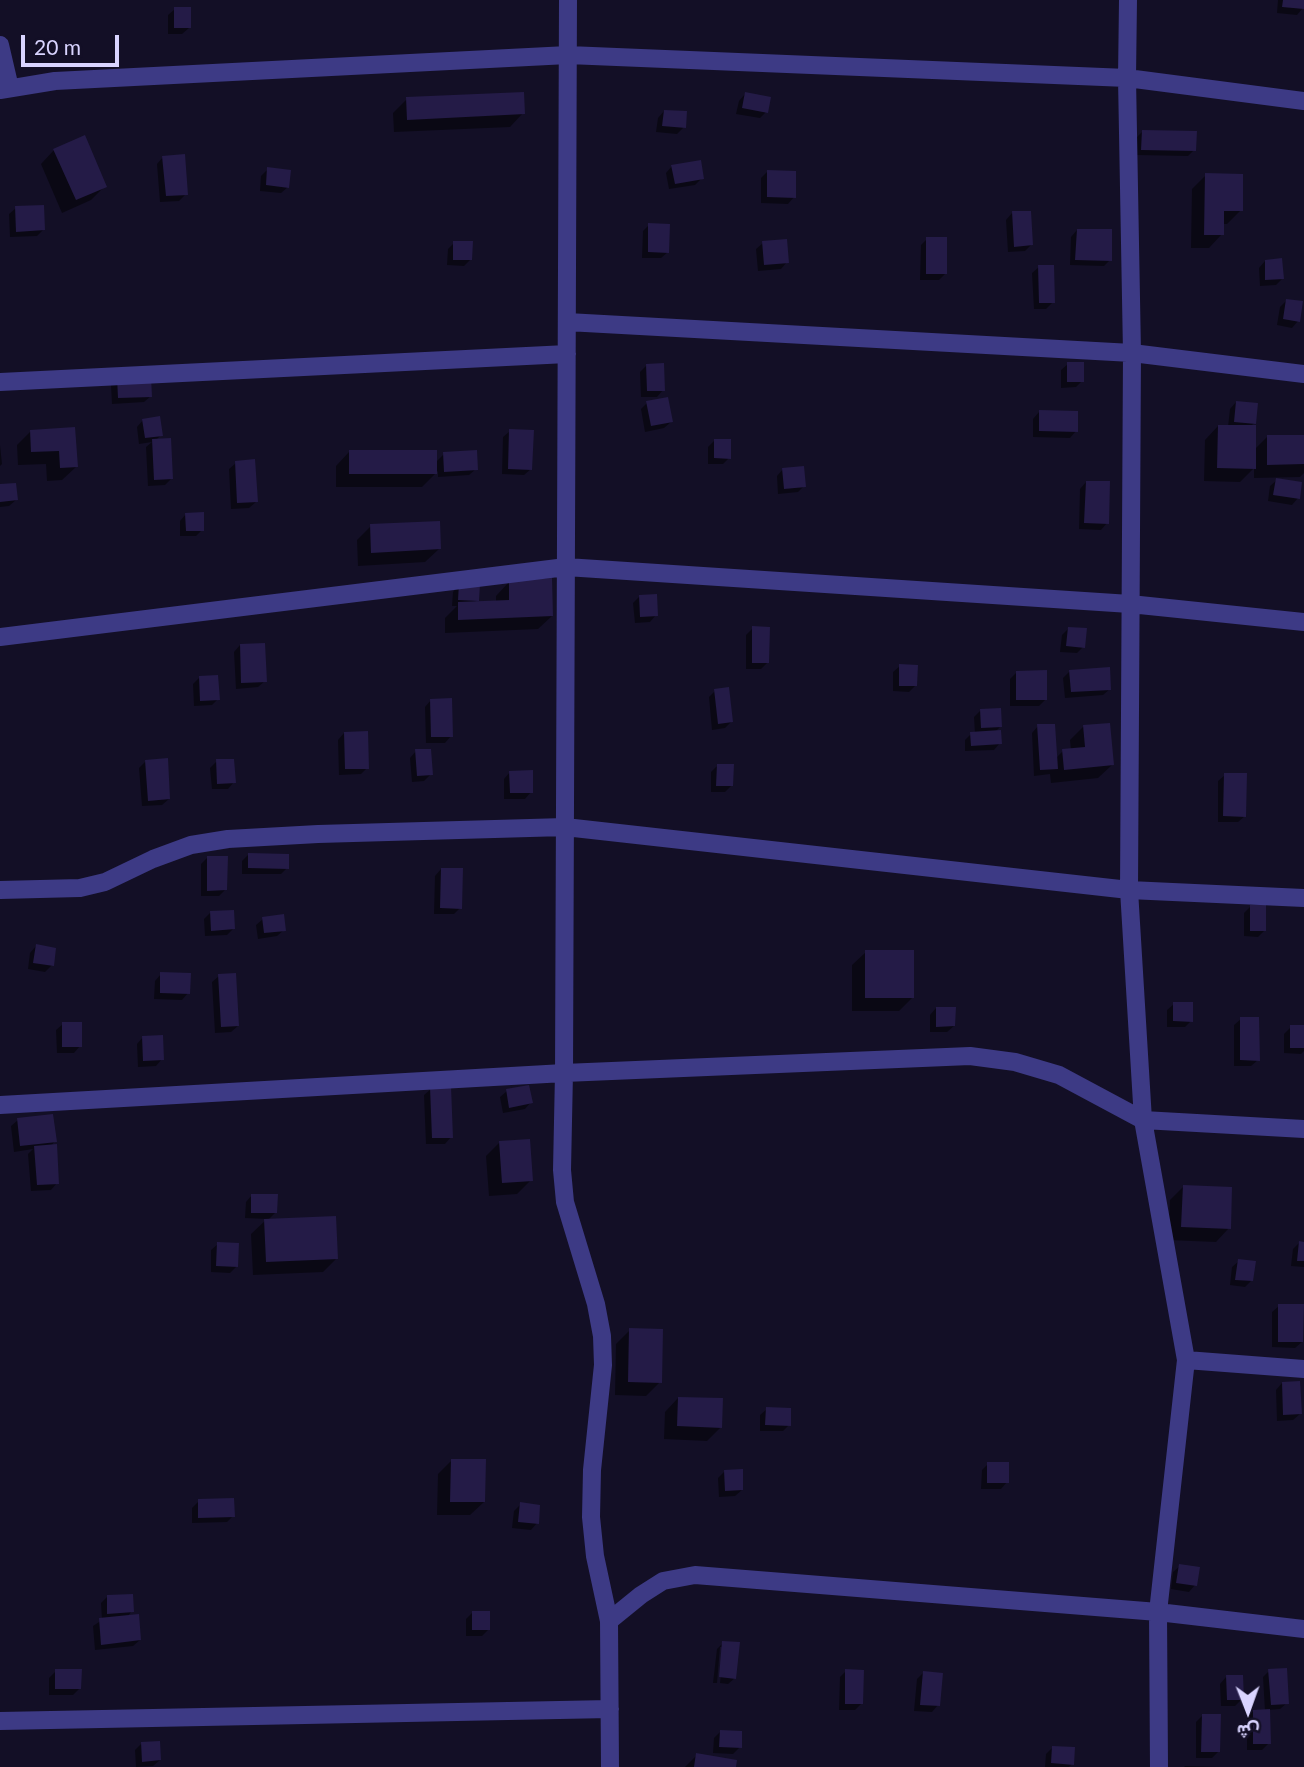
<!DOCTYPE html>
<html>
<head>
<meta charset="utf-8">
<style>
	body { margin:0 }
	#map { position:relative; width:1304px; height:1767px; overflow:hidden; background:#130f26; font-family:Lato,Vazirmatn,sans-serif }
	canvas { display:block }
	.north { position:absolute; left:1213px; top:1676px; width:70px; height:70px; -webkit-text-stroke:5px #130f26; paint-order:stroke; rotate:179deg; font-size:19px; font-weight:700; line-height:28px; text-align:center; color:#d9d4ff }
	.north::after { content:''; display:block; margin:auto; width:24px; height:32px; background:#d9d4ff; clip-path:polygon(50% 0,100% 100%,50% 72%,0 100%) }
	.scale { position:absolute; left:21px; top:35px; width:98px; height:32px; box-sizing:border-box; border:4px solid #d9d4ff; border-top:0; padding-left:9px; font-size:21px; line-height:24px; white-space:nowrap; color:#d9d4ff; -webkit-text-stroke:5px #130f26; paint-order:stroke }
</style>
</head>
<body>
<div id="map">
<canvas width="1304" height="1767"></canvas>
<div class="north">ش</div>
<div class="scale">20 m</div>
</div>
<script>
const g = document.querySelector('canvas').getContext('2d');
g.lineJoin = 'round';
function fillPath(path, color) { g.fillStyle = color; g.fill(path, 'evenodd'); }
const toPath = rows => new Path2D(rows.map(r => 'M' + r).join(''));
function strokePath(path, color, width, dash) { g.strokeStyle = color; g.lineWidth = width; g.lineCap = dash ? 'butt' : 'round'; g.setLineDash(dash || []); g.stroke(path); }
const shadow = toPath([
	[1278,0,1304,0,1303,8,1297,15,1277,13],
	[175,9,189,28,182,34,168,34,168,15],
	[745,94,766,112,760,118,736,114,739,101],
	[407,99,523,113,510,127,394,132,393,113],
	[664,111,684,127,677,134,656,132,658,118],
	[1142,132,1194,150,1188,156,1136,155,1136,138],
	[54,150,105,186,91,200,62,213,41,164],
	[163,157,186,194,179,201,160,202,157,164],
	[672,166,702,178,695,185,669,189,666,173],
	[268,169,288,187,281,193,260,191,261,176],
	[767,172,794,197,788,204,761,203,761,178],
	[1206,175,1241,210,1227,224,1223,224,1222,234,1209,248,1191,248,1192,189],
	[16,208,43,230,37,236,10,237,9,214],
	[1012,213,1031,245,1025,251,1008,252,1006,220],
	[649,225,668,252,661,258,642,258,643,231],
	[1077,230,1110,260,1104,266,1070,265,1071,237],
	[927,239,945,274,939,280,920,280,921,245],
	[454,243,470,260,464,266,447,265,448,249],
	[763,243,787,262,781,269,758,271,756,249],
	[1265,261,1282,279,1276,285,1260,286,1259,268],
	[1039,267,1053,302,1046,309,1034,309,1032,273],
	[1286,301,1298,321,1292,328,1277,325,1280,307],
	[1068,364,1082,381,1076,387,1061,388,1061,370],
	[647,365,663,390,657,397,641,397,640,372],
	[118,379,151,396,144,402,112,404,111,385],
	[1236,402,1254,423,1250,427,1254,450,1267,437,1304,437,1304,473,1300,477,1254,478,1254,468,1240,482,1204,481,1205,440,1218,426,1228,427,1230,409],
	[647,403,671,422,664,428,645,432,641,409],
	[1039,412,1076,431,1070,438,1033,437,1033,419],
	[143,420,161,435,155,441,171,479,165,485,148,486,146,447,152,442,139,444,137,427],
	[74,429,76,467,62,480,47,481,46,464,18,465,17,445,31,431],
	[510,431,531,469,524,475,502,474,503,437],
	[714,441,729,458,723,464,708,464,708,447],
	[0,445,2,464,0,466],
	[349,452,436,462,444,454,476,469,469,475,438,477,438,471,422,487,336,487,336,466],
	[236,463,256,502,249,508,231,509,229,469],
	[783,469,804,486,798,492,778,494,777,476],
	[1277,480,1298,498,1292,505,1268,501,1270,486],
	[1086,482,1107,523,1101,530,1079,529,1080,489],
	[0,486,16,500,9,506,0,507],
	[186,514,202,530,196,536,180,536,180,521],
	[371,526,439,549,425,562,358,566,357,540],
	[509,582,552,616,538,629,445,633,445,618,457,606,452,606,453,592,459,585,477,600,474,603,496,603,496,596],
	[640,596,656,615,650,622,635,623,633,603],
	[753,628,768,662,761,669,746,669,746,635],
	[1068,629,1083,647,1077,653,1060,652,1062,635],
	[240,645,265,681,258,687,236,689,234,652],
	[900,666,915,686,909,692,893,691,893,672],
	[1070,671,1110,689,1103,695,1065,698,1063,678],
	[1017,672,1046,699,1039,706,1010,706,1010,679],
	[199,678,218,699,212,705,194,706,193,684],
	[715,691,731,722,725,728,712,730,709,697],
	[431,700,451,736,445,743,426,743,425,707],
	[981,710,1000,727,995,732,1000,743,994,750,965,751,965,740,971,734,975,734,974,717],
	[1038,726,1056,758,1063,751,1071,750,1070,740,1084,726,1112,765,1098,778,1051,783,1050,774,1034,776,1032,733],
	[344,733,367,768,361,774,339,775,338,740],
	[416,751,431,774,424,781,412,782,410,758],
	[146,761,169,799,162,805,142,806,139,768],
	[217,761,234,782,228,789,212,789,210,768],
	[718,765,732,785,725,792,711,792,711,772],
	[510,772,531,792,525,799,504,799,504,779],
	[1225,775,1245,816,1238,822,1218,822,1218,781],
	[248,855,287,868,281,874,242,874,242,861],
	[208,857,225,890,219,896,201,896,201,864],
	[441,869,460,908,454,914,434,914,435,876],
	[1250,907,1265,930,1258,937,1244,936,1244,913],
	[210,913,233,929,227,935,205,936,204,919],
	[263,919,284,930,277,936,258,939,256,925],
	[36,946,52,965,45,972,28,969,30,953],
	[866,952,912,998,899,1011,852,1011,852,965],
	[161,974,188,993,182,1000,154,999,155,981],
	[219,976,238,1026,231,1032,215,1033,212,982],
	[1174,1004,1191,1021,1185,1027,1167,1027,1167,1010],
	[936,1008,954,1026,947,1032,930,1032,930,1015],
	[1241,1019,1258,1060,1251,1066,1234,1066,1234,1025],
	[63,1024,80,1046,74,1053,57,1053,56,1030],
	[1291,1027,1304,1027,1304,1051,1301,1054,1284,1053,1284,1034],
	[143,1037,162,1059,156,1066,138,1067,137,1044],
	[431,1089,451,1137,445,1144,426,1144,424,1095],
	[507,1091,531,1102,525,1109,503,1113,500,1097],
	[18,1120,55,1141,50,1147,57,1183,51,1190,31,1191,28,1154,33,1149,14,1152,11,1126],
	[500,1142,531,1180,517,1194,489,1196,486,1156],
	[1183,1187,1229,1228,1216,1242,1168,1240,1170,1200],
	[252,1195,275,1213,267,1221,336,1259,323,1272,253,1275,251,1234,267,1219,245,1218,246,1202],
	[1299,1243,1304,1243,1304,1267,1291,1266,1293,1249],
	[218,1244,237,1266,230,1273,211,1272,211,1250],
	[1239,1261,1251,1281,1245,1287,1230,1285,1232,1267],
	[1279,1306,1302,1342,1295,1348,1272,1347,1272,1312],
	[630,1330,660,1382,646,1396,615,1395,616,1344],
	[1282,1383,1300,1414,1293,1420,1277,1421,1276,1390],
	[678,1398,721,1427,707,1441,664,1439,665,1412],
	[767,1409,789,1425,783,1431,760,1431,760,1415],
	[452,1460,484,1502,470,1515,437,1515,438,1474],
	[988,1464,1007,1482,1001,1489,981,1489,982,1470],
	[724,1472,742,1490,735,1496,719,1497,718,1478],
	[199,1501,233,1516,227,1522,192,1523,192,1508],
	[521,1504,537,1523,531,1530,512,1528,514,1511],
	[1180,1566,1195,1585,1189,1592,1171,1589,1173,1572],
	[107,1597,132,1611,127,1617,140,1640,133,1646,95,1650,93,1626,102,1620,101,1603],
	[473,1612,488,1630,482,1636,466,1636,466,1619],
	[723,1643,735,1678,728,1684,720,1683,724,1647,720,1647,717,1683,713,1683,717,1649],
	[56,1671,80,1688,73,1695,49,1695,49,1678],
	[846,1671,862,1703,855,1710,839,1710,840,1677],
	[1269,1671,1287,1703,1280,1709,1268,1710,1269,1743,1262,1750,1247,1750,1247,1718,1253,1711,1265,1711,1263,1677],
	[923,1673,938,1705,932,1712,914,1711,917,1679],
	[1226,1677,1242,1699,1235,1706,1221,1706,1220,1684],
	[1202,1716,1219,1751,1212,1758,1196,1758,1196,1722],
	[720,1732,740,1747,733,1754,713,1753,714,1738],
	[141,1744,160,1760,153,1766,136,1767,135,1750],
	[1052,1748,1072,1764,1069,1767,1045,1767,1046,1754],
	[697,1755,734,1767,685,1767],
	[1185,1766,1220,1767,1184,1767]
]);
const building = toPath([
	[1283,0,1304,0,1304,9,1282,7],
	[174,7,191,7,191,28,174,28],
	[524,92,525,114,407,120,406,97],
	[745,92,771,97,768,113,742,108],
	[664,110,687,111,686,128,662,126],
	[1142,130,1197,131,1196,151,1141,150],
	[85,135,107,187,76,200,53,149],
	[185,154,188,195,166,196,162,156],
	[701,160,704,179,675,184,671,165],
	[267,167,291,170,289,188,266,185],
	[767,170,796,171,796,198,767,197],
	[1205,173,1243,174,1243,211,1224,211,1224,235,1204,235],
	[44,205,45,230,16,232,15,206],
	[1012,211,1031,211,1033,245,1014,247],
	[648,223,670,224,669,253,648,252],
	[1077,229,1112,229,1112,261,1075,260],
	[926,237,947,237,947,274,926,274],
	[787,239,789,263,764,265,762,241],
	[453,241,473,241,472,260,453,260],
	[1282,258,1284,279,1265,280,1265,260],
	[1038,265,1054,265,1055,303,1039,303],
	[1286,299,1303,301,1300,322,1283,319],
	[1067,362,1084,362,1084,382,1067,382],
	[664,363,665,391,647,391,646,364],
	[151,376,152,397,118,398,117,377],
	[668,397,673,422,651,426,646,401],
	[1236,401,1258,403,1256,424,1234,422],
	[1039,410,1078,411,1078,432,1039,431],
	[160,416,163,436,145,438,142,419],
	[1218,425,1256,425,1256,469,1217,468],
	[75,427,78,467,60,468,59,451,31,452,30,430],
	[509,429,534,430,532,470,508,469],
	[1267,435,1304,435,1304,464,1267,465],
	[171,438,173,479,154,480,152,439],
	[714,439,731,439,731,459,714,458],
	[349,450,437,450,437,474,349,474],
	[477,450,478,470,444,472,443,452],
	[255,459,258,502,237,503,235,461],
	[804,466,806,487,784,489,782,468],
	[1276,478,1302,482,1300,499,1273,495],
	[1086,481,1110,481,1109,524,1084,523],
	[16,483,18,500,0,502,0,484],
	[204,512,204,531,186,531,185,513],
	[440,521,441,549,371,553,370,524],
	[552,578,553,616,458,620,458,602,509,600,509,580],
	[459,583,480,584,479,601,458,600],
	[657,594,658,616,640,617,639,595],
	[752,626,770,627,769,663,752,663],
	[1068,627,1087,628,1085,648,1066,646],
	[265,643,267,682,241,683,240,644],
	[899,664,918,665,917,686,899,686],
	[1110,667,1111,690,1071,692,1069,670],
	[1047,670,1047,700,1016,700,1016,671],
	[218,675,220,700,200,701,199,676],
	[729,687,733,722,718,724,714,689],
	[452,698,453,737,431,737,430,699],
	[1001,708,1002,727,981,728,980,709],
	[1110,723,1114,765,1064,770,1062,749,1085,747,1083,725],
	[1037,724,1055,724,1058,769,1040,770],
	[1001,730,1002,744,971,746,970,732],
	[368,731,369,769,345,769,344,732],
	[415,749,431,749,433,775,417,776],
	[168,758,170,799,148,801,145,760],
	[216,759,234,759,236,783,217,784],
	[717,764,734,764,733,786,716,786],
	[533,770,533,793,510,793,509,771],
	[1224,773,1247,773,1246,817,1223,816],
	[248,853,289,854,289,869,248,868],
	[207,856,228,856,227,890,207,891],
	[441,868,463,868,462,909,440,908],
	[1250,905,1266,905,1266,931,1250,931],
	[234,910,235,929,211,931,210,911],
	[284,914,286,931,264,933,262,917],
	[36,944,56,948,54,966,33,963],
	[865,950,914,950,914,998,865,998],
	[160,972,191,973,190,994,160,993],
	[236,973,239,1026,221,1027,218,974],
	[1173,1002,1193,1002,1193,1022,1173,1021],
	[936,1007,956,1007,955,1026,936,1027],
	[1240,1017,1259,1017,1260,1061,1240,1060],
	[62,1022,82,1022,82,1047,62,1047],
	[1290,1025,1304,1025,1304,1048,1290,1048],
	[163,1035,164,1060,143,1061,142,1036],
	[529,1085,533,1103,509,1108,506,1089],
	[451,1086,453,1138,432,1138,430,1087],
	[53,1114,57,1142,20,1146,17,1118],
	[530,1139,533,1181,502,1183,499,1141],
	[57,1144,59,1184,37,1185,34,1146],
	[1183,1185,1232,1187,1231,1229,1181,1227],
	[251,1194,278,1194,277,1213,251,1213],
	[336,1216,338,1259,266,1262,264,1219],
	[1299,1241,1304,1242,1304,1261,1297,1261],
	[217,1242,239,1243,238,1267,216,1266],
	[1238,1259,1256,1261,1253,1281,1235,1280],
	[1278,1304,1304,1304,1303,1342,1278,1342],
	[629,1328,663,1329,662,1383,628,1382],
	[1300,1381,1302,1414,1283,1415,1282,1382],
	[678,1397,723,1398,722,1428,677,1426],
	[766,1407,791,1408,791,1426,765,1425],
	[451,1459,486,1459,485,1502,450,1502],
	[987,1462,1009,1462,1009,1483,987,1483],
	[743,1469,743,1490,725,1491,724,1470],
	[234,1498,235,1517,198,1518,198,1499],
	[520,1502,540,1505,539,1524,518,1522],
	[1179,1564,1200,1567,1197,1586,1176,1583],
	[133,1594,134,1612,107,1614,107,1595],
	[472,1611,490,1611,490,1630,472,1630],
	[139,1614,141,1640,101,1645,99,1618],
	[722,1641,740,1642,736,1679,719,1677],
	[1287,1668,1289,1704,1271,1705,1268,1669],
	[55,1669,82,1669,81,1689,55,1689],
	[845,1669,864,1670,863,1704,845,1704],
	[923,1671,943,1673,940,1706,920,1705],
	[1226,1675,1243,1675,1244,1700,1227,1700],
	[1270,1709,1271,1744,1253,1744,1253,1710],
	[1202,1714,1221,1714,1220,1752,1201,1752],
	[720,1730,742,1731,742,1748,719,1747],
	[160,1741,161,1760,142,1762,141,1742],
	[1052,1746,1075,1747,1074,1765,1051,1763],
	[696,1753,737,1760,736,1767,694,1767]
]);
const minor = toPath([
	[568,0,564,1073,562,1170,565,1202,596,1304,602,1336,603,1365,592,1470,591,1517,595,1556,609,1621,610,1767],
	[1128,0,1127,78,1132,353,1129,890,1143,1120,1304,1129],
	[0,45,10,88],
	[0,90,55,81,568,55,1127,78,1304,101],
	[567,322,1132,353,1304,374],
	[0,382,567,354],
	[0,637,566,567,1130,604,1304,622],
	[0,890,80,888,105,882,153,859,191,845,228,839,318,834,565,827,1129,890,1304,898],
	[0,1105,564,1073,970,1056,1015,1062,1059,1075,1143,1120,1186,1360,1158,1612,1304,1629],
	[1186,1360,1304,1369],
	[609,1621,641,1595,663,1581,695,1575,1158,1612,1159,1767],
	[0,1721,610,1709]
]);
fillPath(shadow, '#0007');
fillPath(building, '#241b47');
strokePath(minor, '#3d3a85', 18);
</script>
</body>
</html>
